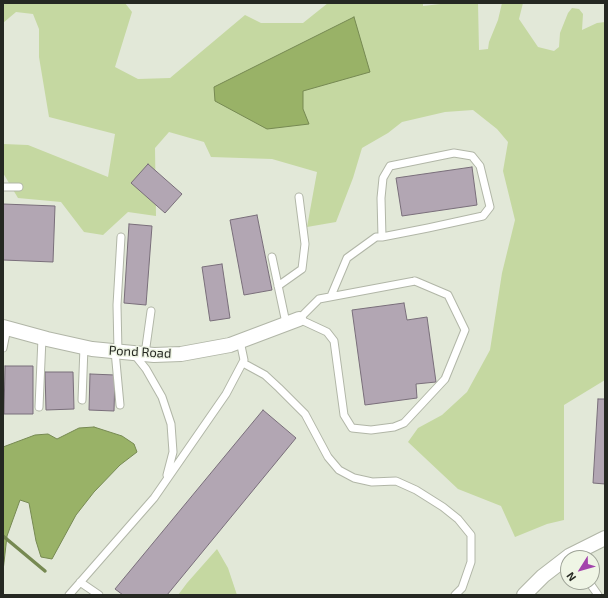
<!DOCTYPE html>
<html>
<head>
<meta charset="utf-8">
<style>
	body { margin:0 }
	#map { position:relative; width:608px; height:598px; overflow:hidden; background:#e2e8d8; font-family:"Exo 2",sans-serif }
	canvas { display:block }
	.frame { position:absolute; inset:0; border:4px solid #252822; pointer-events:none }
	.north { position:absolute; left:560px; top:550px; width:40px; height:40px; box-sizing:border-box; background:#eff5e5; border:1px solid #9ea397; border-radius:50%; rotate:233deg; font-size:11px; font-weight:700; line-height:16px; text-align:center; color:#252822 }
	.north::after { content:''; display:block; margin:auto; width:14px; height:18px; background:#a344ac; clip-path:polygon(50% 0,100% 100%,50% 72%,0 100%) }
</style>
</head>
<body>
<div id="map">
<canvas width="608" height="598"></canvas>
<div class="frame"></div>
<div class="north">N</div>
</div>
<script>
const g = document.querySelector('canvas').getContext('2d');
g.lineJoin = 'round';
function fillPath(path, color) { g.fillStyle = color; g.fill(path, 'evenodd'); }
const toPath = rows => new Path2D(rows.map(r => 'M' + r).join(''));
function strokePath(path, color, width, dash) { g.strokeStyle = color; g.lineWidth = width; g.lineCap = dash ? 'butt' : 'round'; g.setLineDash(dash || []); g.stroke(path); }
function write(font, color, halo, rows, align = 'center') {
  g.font = font + ' "Exo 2",sans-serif'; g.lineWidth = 3; g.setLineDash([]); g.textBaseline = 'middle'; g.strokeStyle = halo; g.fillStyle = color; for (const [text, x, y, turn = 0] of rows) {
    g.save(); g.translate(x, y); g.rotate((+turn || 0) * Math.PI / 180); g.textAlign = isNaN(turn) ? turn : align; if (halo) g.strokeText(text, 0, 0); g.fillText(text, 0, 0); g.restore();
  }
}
const green = toPath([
	[3,3,125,3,132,12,115,67,138,79,170,78,245,15,261,23,303,23,328,3,423,3,423,6,449,3,478,3,479,50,488,49,489,42,498,20,502,3,523,3,519,19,538,47,554,51,559,47,560,33,568,13,572,8,579,9,583,14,582,30,597,23,605,22,605,380,564,405,564,520,547,524,515,537,501,506,458,489,408,442,418,428,442,415,467,392,490,350,502,273,515,220,503,171,508,142,497,129,473,110,445,112,402,122,388,133,362,148,353,178,336,222,307,227,317,172,272,159,211,157,204,142,169,132,155,148,156,216,128,212,103,235,84,232,61,202,18,198,3,173,3,144,28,145,108,177,115,134,49,117,39,57,39,29,33,14,16,12,3,23],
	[217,549,228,568,237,595,178,595,187,583]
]);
const water = toPath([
	[354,17,370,72,303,91,303,109,309,124,267,129,215,101,214,87,354,17],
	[94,427,122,436,134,444,137,452,120,465,94,492,76,515,52,559,41,557,36,541,29,503,20,500,7,536,3,571,3,447,35,435,48,434,57,439,79,428,94,427]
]);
const stream = toPath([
	[3,536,45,571]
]);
const building = toPath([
	[148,164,182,194,165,213,131,183,148,164],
	[472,167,477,205,402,216,396,178,472,167],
	[3,204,55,206,53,262,3,260,3,204],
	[257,215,272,290,244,295,230,220,257,215],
	[129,224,152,226,146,305,124,303,129,224],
	[222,264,230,318,210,321,202,267,222,264],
	[404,303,407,320,427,317,436,382,416,384,417,398,365,405,352,310,404,303],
	[5,366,33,366,33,414,4,414,5,366],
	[45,372,73,372,74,409,46,410,45,372],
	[90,374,115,375,114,411,89,410,90,374],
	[598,399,605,399,605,484,593,483,598,399],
	[263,410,296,438,167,595,123,595,115,589,263,410]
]);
const service = toPath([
	[3,187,19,187],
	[272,257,286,323],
	[415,281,448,295,465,330,445,379,404,423,394,427,371,430,352,428,344,415,334,341,327,332,299,319,319,299,415,281],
	[278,286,302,269,305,244,299,197],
	[331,296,347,258,376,237,382,237,428,228,483,216,490,207,480,166,472,156,454,153,390,166,383,178,381,198,382,237],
	[3,348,7,328],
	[115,351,120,405],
	[118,352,117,305,121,237],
	[134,354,146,369,162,397,171,424,173,452,167,475],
	[145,354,151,311],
	[243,363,265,375,279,388,305,414,328,457,339,470,354,478,372,482,396,481,416,490,443,507,458,519,471,535,471,562,462,588,455,595],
	[82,400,84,347],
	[39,407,42,338],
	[80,582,99,595],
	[589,582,598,595],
	[69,595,154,498,226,394,244,360,240,341]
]);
const minor = toPath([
	[3,327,47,339,92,349,154,355,181,354,230,345,299,319],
	[524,595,543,576,569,556,605,538]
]);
const streetNames = [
	["Pond Road",140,352,3]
];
fillPath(green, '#c5d8a1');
fillPath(water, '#99b267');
strokePath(water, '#768952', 1);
strokePath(stream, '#768952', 3.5);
fillPath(building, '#b2a6b3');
strokePath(building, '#796e7a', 1);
strokePath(service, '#b1b6a7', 9);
strokePath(minor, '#b1b6a7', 16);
strokePath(service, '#fff', 7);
strokePath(minor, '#fff', 14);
write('13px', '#252822', '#eff5e5', streetNames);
</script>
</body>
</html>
